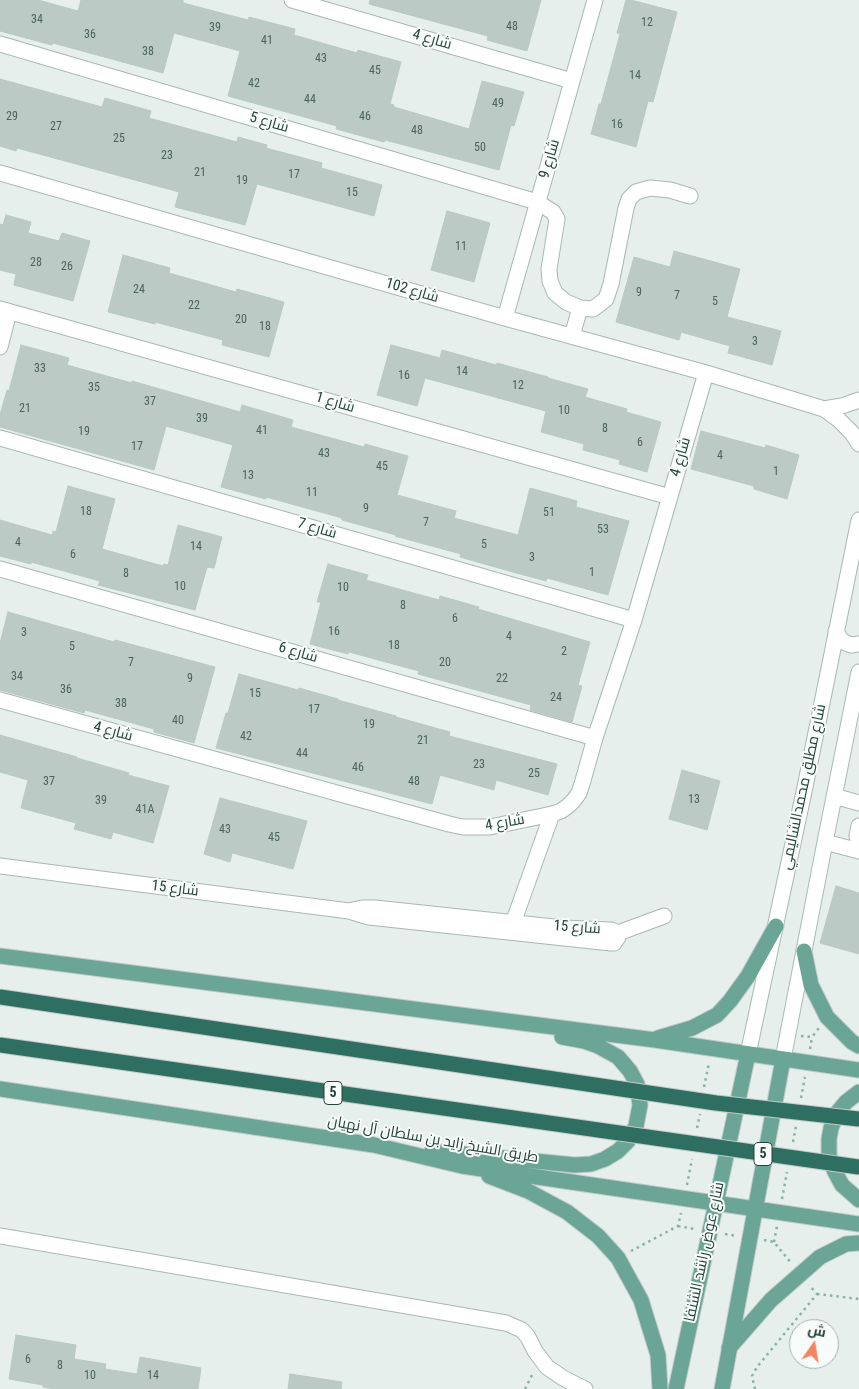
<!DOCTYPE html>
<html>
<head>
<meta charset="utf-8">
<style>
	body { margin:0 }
	#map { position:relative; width:859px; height:1389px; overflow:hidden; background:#e6efeb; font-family:"Roboto Condensed",Cairo,sans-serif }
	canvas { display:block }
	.north { position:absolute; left:789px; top:1319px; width:50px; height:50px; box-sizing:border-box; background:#f7fbf9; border:1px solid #a3b1ad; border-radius:50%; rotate:13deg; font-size:14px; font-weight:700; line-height:20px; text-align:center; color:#24423a }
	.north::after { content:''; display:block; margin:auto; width:18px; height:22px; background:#f4845f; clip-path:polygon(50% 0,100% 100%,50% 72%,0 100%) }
</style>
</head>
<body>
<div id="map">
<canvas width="859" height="1389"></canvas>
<div class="north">ش</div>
</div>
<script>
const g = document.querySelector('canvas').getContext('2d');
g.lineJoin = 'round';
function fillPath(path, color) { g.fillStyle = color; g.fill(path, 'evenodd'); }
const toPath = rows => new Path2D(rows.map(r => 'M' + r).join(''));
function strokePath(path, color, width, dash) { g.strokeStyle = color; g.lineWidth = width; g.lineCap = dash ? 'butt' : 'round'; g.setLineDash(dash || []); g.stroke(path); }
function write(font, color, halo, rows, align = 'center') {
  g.font = font + ' "Roboto Condensed",Cairo,sans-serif'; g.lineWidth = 4; g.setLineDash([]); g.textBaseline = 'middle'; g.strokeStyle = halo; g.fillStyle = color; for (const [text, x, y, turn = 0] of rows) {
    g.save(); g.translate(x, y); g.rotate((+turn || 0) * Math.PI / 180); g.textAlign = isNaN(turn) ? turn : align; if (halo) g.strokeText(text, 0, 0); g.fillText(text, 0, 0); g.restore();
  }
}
const building = toPath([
	[0,0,38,0,78,11,81,0,183,0,183,3,248,20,249,17,295,29,294,35,357,53,358,50,401,62,390,104,394,105,394,107,469,129,482,81,524,92,514,126,511,125,499,170,385,140,384,142,336,129,337,126,228,96,240,51,174,33,163,73,53,43,52,45,0,31,0,0],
	[370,0,541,0,527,51,487,40,488,36,369,4,370,0],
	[626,0,631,0,677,12,653,102,648,101,636,147,591,134,599,104,601,104,620,34,617,33,626,0],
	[0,79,102,107,105,98,151,111,149,118,237,142,238,137,267,145,266,148,322,163,321,168,382,185,374,216,257,184,245,225,175,207,179,192,17,148,16,151,0,146,0,79],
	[447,211,490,223,474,282,431,270,447,211],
	[6,215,31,222,28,233,59,241,62,233,90,241,73,301,14,285,16,274,0,270,0,224,3,225,6,215],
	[674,251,740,269,727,317,781,331,772,365,728,353,730,346,681,332,679,340,616,322,634,257,670,267,674,251],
	[123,255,170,268,169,273,236,292,237,289,284,302,269,357,222,345,223,340,155,322,155,324,108,312,123,255],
	[21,345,69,358,67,365,132,383,132,381,240,412,242,405,293,420,291,427,364,447,365,444,408,456,397,495,456,511,454,518,518,535,530,488,577,501,576,507,629,521,608,595,547,578,546,581,509,571,460,557,461,554,395,536,396,535,342,520,342,518,266,497,266,499,221,487,233,445,166,426,154,470,0,427,0,415,7,390,9,391,21,345],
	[391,345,440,358,442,350,496,365,497,363,548,377,548,378,588,389,585,397,627,409,626,412,661,422,647,472,619,464,620,460,583,450,584,444,541,432,546,411,425,378,417,406,377,395,391,345],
	[701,431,765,448,766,445,799,455,787,499,754,489,754,486,691,469,701,431],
	[68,486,115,499,102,549,163,566,164,564,168,565,178,525,222,537,214,568,207,567,195,610,98,585,100,581,31,562,31,564,0,556,0,520,52,535,53,531,56,532,68,486],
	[328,564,368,575,366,580,439,600,440,596,479,607,478,609,590,642,578,685,582,686,572,722,530,710,531,705,418,674,419,671,349,652,348,654,310,644,321,602,317,602,328,564],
	[8,612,114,642,115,640,215,667,194,743,154,732,154,729,85,710,84,713,0,690,0,643,8,612],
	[239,674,298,690,299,688,338,699,338,700,396,716,396,717,450,732,449,736,557,764,548,795,496,780,494,790,440,775,432,804,216,748,226,713,228,713,239,674],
	[0,735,77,757,77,758,129,773,128,775,169,786,153,843,113,832,111,839,74,829,76,823,21,808,28,780,0,772,0,735],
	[682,770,720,781,707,830,669,819,682,770],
	[220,798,307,821,293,869,232,853,230,862,204,854,220,798],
	[836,886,859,893,859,954,820,943,836,886],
	[16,1335,76,1345,74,1359,106,1364,105,1369,137,1374,140,1357,201,1368,198,1389,55,1389,43,1387,43,1385,9,1379,16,1335],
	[290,1374,342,1382,341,1389,288,1389,290,1374]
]);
const path = toPath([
	[801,1036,812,1037,819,1028],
	[810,1049,812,1037],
	[704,1087,709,1063],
	[801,1098,805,1077],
	[697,1128,700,1114],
	[793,1142,796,1126],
	[687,1185,692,1159],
	[782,1199,787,1172],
	[678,1226,695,1229],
	[725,1234,737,1236],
	[764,1240,774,1242,791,1263],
	[774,1242,777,1226],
	[631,1251,678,1226,681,1213],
	[817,1294,859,1299],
	[525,1389,533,1373],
	[755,1389,752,1376,757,1367,817,1294,809,1285]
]);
const minor = toPath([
	[292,0,572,81],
	[0,44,537,202,553,212,557,219,549,269,550,281,555,293,566,302,580,308,593,309,606,299,611,284,626,208,629,199,636,192,650,188,670,190,690,196],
	[0,173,505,318,706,373,824,409,839,420,852,433,859,444],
	[0,309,670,497],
	[505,318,595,0],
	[572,336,580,308],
	[0,347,9,312],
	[824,409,842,406,859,400],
	[0,438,634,620],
	[0,569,595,738],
	[836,631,841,640,846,643,851,645,859,644],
	[0,700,449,824,463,827,490,827,552,814,561,811,568,806,574,800,579,793,582,784,595,738,634,620,706,373],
	[834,796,859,803],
	[859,826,857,835,859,848],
	[825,842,859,851],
	[0,866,349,911],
	[362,908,375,908,563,928,611,930,618,933,618,937,614,943,611,943,369,917,349,911,362,908],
	[513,923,552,814],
	[618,933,664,916],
	[748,1054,805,787,859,520],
	[783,1059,825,842,859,672],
	[0,1236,506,1323,522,1330,528,1337,535,1351,547,1367,563,1378,585,1389]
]);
const major = toPath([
	[804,951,811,985,827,1017,852,1042,859,1046],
	[0,956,655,1040,859,1070],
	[658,1038,692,1028,717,1015,730,1001,748,976,776,926],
	[0,1089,374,1145,462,1166,859,1224],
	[859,1092,846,1102,837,1113,831,1128,829,1139,829,1155,834,1170,842,1185,859,1200],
	[432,1151,575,1165,591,1164,605,1159,618,1151,628,1141,636,1126,640,1105,637,1084,630,1071,618,1057,598,1046,584,1041,562,1037],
	[489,1176,528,1191,567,1212,598,1236,618,1258,641,1300,658,1355,660,1389],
	[729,1348,771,1300,820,1257,846,1244,859,1243],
	[676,1389,748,1054],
	[722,1389,783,1059]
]);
const highwayBridge = toPath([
	[0,997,716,1103,859,1119],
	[0,1045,859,1167]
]);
const numberNames = [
	["34",37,20],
	["12",647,23],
	["48",512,27],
	["39",215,28],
	["36",90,35],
	["41",267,41],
	["38",148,52],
	["43",321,59],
	["45",375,71],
	["14",635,76],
	["42",254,84],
	["44",310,100],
	["49",498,104],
	["29",12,117],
	["46",365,117],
	["16",617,125],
	["27",56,127],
	["48",417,131],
	["25",119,139],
	["50",480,148],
	["23",167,156],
	["21",200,173],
	["17",294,175],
	["19",242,181],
	["15",352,193],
	["11",461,247],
	["28",36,263],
	["26",67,267],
	["24",139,290],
	["9",639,293],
	["7",677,296],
	["5",715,302],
	["22",194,306],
	["20",241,320],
	["18",265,327],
	["3",755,342],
	["33",40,369],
	["14",462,372],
	["16",404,376],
	["12",518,386],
	["35",94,388],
	["37",150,402],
	["21",25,409],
	["10",564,411],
	["39",202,419],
	["8",605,429],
	["41",262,431],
	["19",84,432],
	["6",640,443],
	["17",137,447],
	["43",324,454],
	["4",720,456],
	["45",382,467],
	["1",776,472],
	["13",248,476],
	["11",312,493],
	["9",366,509],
	["18",86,512],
	["51",549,513],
	["7",426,523],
	["53",603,530],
	["4",18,543],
	["5",484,545],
	["14",196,547],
	["6",73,555],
	["3",532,558],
	["1",592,573],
	["8",126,574],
	["10",180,587],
	["10",343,588],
	["8",403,606],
	["6",455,619],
	["16",334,632],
	["3",24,633],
	["4",509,637],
	["18",394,646],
	["5",72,647],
	["2",564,652],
	["7",131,663],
	["20",445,663],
	["34",17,677],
	["9",190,679],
	["22",502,679],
	["36",66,690],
	["15",255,694],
	["24",556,698],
	["38",121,704],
	["17",314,710],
	["40",178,721],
	["19",369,725],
	["42",246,737],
	["21",423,741],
	["44",302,754],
	["23",479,765],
	["46",358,768],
	["25",534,774],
	["37",49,782],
	["48",414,782],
	["13",694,800],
	["39",101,801],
	["41A",145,810],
	["43",225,830],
	["45",274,838],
	["6",28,1360],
	["8",60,1366],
	["10",90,1376],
	["14",153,1376]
];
const shields = [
	[333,1093,18],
	[763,1154,18]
];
const shieldNames = [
	["5",333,1093],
	["5",763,1154]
];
const streetNames = [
	["شارع 4",432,40,16],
	["شارع 5",269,123,16],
	["شارع 9",550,159,-74],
	["شارع 102",412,291,16],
	["شارع 1",335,403,16],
	["شارع 4",681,457,-74],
	["شارع 7",317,529,16],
	["شارع 6",298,653,16],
	["شارع 4",113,732,15],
	["شارع مطلق محمدالشاليمي",804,787,-78],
	["شارع 4",505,823,-10],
	["شارع 15",175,889,7],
	["شارع 15",577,928,4],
	["طريق الشيخ زايد بن سلطان آل نهيان",433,1140,10],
	["شارع عوض راشد الشنفا",705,1252,-78]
];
fillPath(building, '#bbcac4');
strokePath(building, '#b8c9c2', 1);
strokePath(minor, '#a8b8b2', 17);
strokePath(major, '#c2cac8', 17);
strokePath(path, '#86b3a5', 2.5, [2.5, 4]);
strokePath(minor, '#fff', 15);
strokePath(major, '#6aa596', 15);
strokePath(highwayBridge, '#c2cac8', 17, []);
strokePath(highwayBridge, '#2f6f62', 15);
write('12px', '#4a645c', null, numberNames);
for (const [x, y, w] of shields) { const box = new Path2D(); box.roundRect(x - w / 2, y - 11.5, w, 23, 4); g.fillStyle = '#f7fbf9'; g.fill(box); strokePath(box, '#24423a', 1); }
write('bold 14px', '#24423a', null, shieldNames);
write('15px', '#24423a', '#f7fbf9', streetNames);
</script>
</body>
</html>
